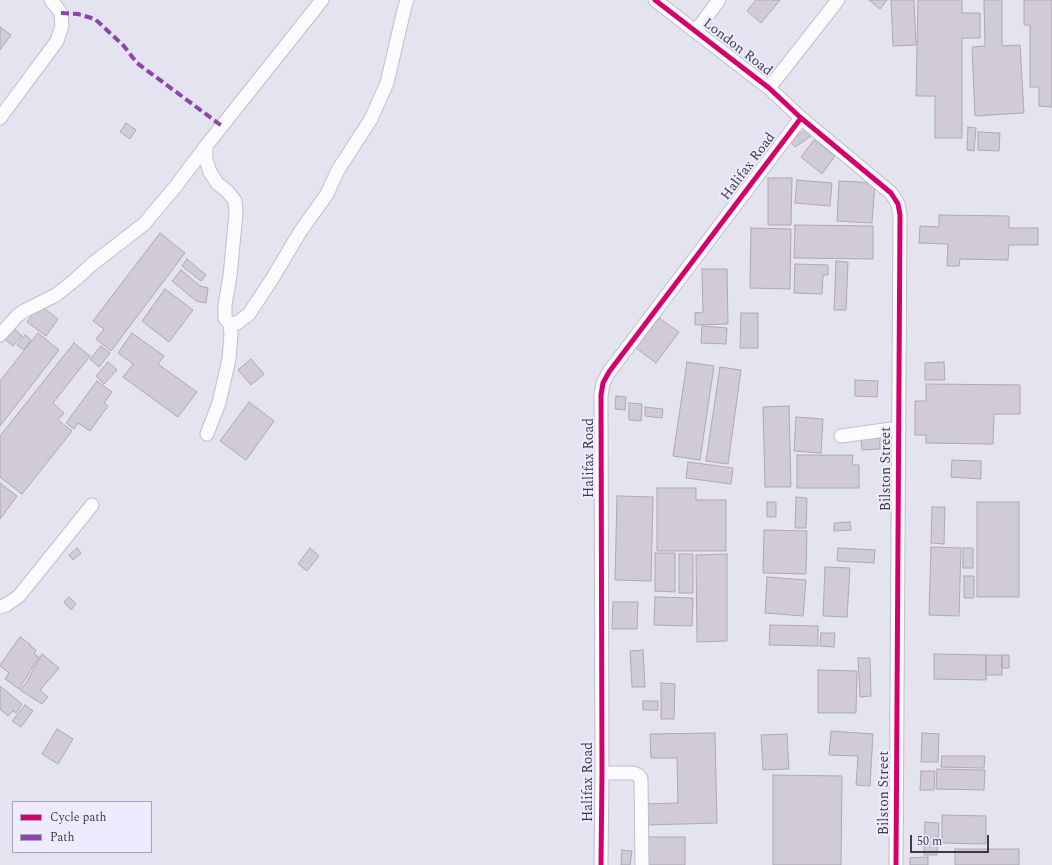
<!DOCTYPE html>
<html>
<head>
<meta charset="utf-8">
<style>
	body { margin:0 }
	#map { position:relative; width:1052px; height:865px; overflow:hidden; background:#e4e3f0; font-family:Spectral,serif }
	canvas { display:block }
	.legend { position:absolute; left:12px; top:801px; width:140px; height:52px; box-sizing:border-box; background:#eeebff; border:1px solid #a7a5b5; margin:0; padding:5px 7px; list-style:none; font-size:12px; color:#3c3b45 }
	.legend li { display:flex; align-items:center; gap:8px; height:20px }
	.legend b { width:20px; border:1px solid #a7a5b5 }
	.scale { position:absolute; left:910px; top:835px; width:79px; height:18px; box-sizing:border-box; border:2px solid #3c3b45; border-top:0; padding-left:5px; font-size:12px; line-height:14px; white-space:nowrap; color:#3c3b45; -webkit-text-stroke:3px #eeebff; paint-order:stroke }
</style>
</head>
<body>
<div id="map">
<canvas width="1052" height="865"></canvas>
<ul class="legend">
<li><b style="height:5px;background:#d6006c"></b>Cycle path</li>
<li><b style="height:5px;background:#8e44ad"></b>Path</li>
</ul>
<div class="scale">50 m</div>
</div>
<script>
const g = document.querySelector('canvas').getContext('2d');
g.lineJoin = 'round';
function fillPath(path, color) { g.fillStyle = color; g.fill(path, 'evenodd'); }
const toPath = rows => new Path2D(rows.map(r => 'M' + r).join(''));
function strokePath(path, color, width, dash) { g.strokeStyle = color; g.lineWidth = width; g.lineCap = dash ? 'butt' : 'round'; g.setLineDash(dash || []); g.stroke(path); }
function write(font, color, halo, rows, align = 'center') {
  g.font = font + ' Spectral,serif'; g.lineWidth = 4; g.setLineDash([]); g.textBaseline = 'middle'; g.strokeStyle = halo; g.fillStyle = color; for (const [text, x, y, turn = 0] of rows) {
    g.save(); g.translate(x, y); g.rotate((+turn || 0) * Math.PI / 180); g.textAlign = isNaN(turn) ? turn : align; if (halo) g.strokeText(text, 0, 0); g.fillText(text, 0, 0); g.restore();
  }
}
const building = toPath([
	[756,0,780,0,761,23,747,11,756,0],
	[869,0,887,0,880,9,869,0],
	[891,0,914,0,916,45,893,46,891,0],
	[918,0,962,0,962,13,980,13,980,38,962,38,962,138,935,138,935,96,916,96,918,0],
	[984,0,1002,0,1002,46,1020,45,1024,113,975,116,972,47,985,46,984,0],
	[1024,0,1052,0,1052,107,1039,106,1039,87,1030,87,1030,25,1024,25,1024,0],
	[0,27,11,35,0,50,0,27],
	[126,123,136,130,130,139,120,132,126,123],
	[968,127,976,128,974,151,967,150,968,127],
	[806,129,811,136,795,147,790,141,806,129],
	[978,132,1000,133,999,151,978,150,978,132],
	[814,140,835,156,822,174,801,157,814,140],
	[768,178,792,178,791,225,768,225,768,178],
	[797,180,832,183,830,206,795,203,797,180],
	[839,181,875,183,872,223,837,221,839,181],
	[939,215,1009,216,1009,228,1038,228,1038,245,1009,245,1008,260,960,259,959,266,947,266,948,244,919,243,920,226,939,227,939,215],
	[795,225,873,226,873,259,794,258,795,225],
	[751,228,791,229,790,289,750,288,751,228],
	[160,233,185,253,111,351,96,339,104,329,93,321,160,233],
	[187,259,206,275,201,281,182,266,187,259],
	[836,261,848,262,846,310,834,310,836,261],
	[795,264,828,265,828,275,823,275,822,294,794,293,795,264],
	[702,269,727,269,728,324,695,325,695,313,703,312,702,269],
	[181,270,200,286,208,288,206,303,196,301,172,281,181,270],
	[165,289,193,310,169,342,142,321,165,289],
	[40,305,58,319,46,336,27,322,40,305],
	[741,313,758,313,758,348,740,348,741,313],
	[659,318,679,332,656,363,636,348,659,318],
	[10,325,22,336,13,346,1,336,10,325],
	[702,326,727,328,726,344,701,343,702,326],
	[38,333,59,350,0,426,0,381,38,333],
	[132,333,164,356,158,364,197,392,178,417,123,377,133,364,118,353,132,333],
	[25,335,31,340,24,350,17,345,25,335],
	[74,343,90,356,53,403,64,413,58,420,72,431,22,494,0,477,0,436,74,343],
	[101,346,110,353,99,367,90,359,101,346],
	[251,359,264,374,251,385,238,370,251,359],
	[108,362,117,370,104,384,96,376,108,362],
	[687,362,714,366,700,460,673,456,687,362],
	[944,362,945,380,925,380,925,363,944,362],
	[720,367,741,370,728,464,706,461,720,367],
	[855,380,878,381,877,397,855,396,855,380],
	[97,381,112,392,104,403,108,406,90,431,78,423,74,429,66,423,97,381],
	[926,384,1020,385,1020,414,994,414,993,444,926,443,926,435,915,435,915,401,926,401,926,384],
	[616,396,626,397,625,410,615,409,616,396],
	[249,402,274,421,246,460,220,441,249,402],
	[629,403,642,404,641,421,629,420,629,403],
	[789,406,791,487,765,487,763,407,789,406],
	[645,407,663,409,662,418,645,416,645,407],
	[796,417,823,419,821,453,794,451,796,417],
	[880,438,880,449,862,450,861,439,880,438],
	[797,455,853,455,852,465,859,465,859,488,797,488,797,455],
	[952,460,981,461,981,479,951,477,952,460],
	[688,462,733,468,731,484,686,478,688,462],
	[0,483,17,496,0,519,0,483],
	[657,488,696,488,696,500,726,500,726,551,657,551,657,488],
	[617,496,653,497,651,581,615,580,617,496],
	[796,497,807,498,806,528,795,528,796,497],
	[767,502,776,502,776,517,767,517,767,502],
	[977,502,1019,502,1019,597,977,597,977,502],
	[932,507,945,507,944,544,931,543,932,507],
	[850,522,851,530,834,531,834,523,850,522],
	[764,530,807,531,806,574,763,573,764,530],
	[931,547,961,548,959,616,929,615,931,547],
	[77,548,81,553,73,560,69,555,77,548],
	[310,548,319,556,307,571,298,564,310,548],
	[838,548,875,550,874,563,837,561,838,548],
	[963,548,973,548,973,568,963,568,963,548],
	[655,553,675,553,675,592,655,591,655,553],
	[679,554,693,554,693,593,679,593,679,554],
	[727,554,727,641,697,642,696,555,727,554],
	[825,567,850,568,847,617,823,616,825,567],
	[964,576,974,576,974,598,964,598,964,576],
	[767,577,806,580,803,616,765,613,767,577],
	[69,597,76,604,71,610,64,602,69,597],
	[655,597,693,598,692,626,654,625,655,597],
	[613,602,638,602,637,629,612,629,613,602],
	[770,625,818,626,818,646,769,645,770,625],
	[821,633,835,633,834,647,820,646,821,633],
	[20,637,31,645,30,646,36,650,34,654,39,657,19,689,5,679,9,673,0,666,0,665,20,637],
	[643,650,645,687,632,687,630,651,643,650],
	[42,654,59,668,40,690,48,697,42,704,20,690,26,683,42,654],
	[934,654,986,655,986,680,934,679,934,654],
	[986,655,1002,655,1002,675,986,675,986,655],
	[1002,655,1009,655,1009,668,1002,668,1002,655],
	[858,658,870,658,871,696,860,697,858,658],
	[818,670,857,671,856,713,818,713,818,670],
	[661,683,675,684,674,719,661,719,661,683],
	[0,686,22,704,16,713,13,711,8,716,0,709,0,686],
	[643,701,658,701,658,710,643,710,643,701],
	[25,705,33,711,21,727,12,721,25,705],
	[57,729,73,739,58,764,42,754,57,729],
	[831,731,873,734,870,786,856,785,858,756,829,755,831,731],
	[715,733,717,823,644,825,644,804,678,803,677,758,651,758,650,734,715,733],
	[922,733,939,734,938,762,921,762,922,733],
	[787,734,789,769,763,770,761,735,787,734],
	[942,756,985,756,984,768,941,767,942,756],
	[937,769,985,770,984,790,936,789,937,769],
	[921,771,935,771,934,790,920,790,921,771],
	[773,775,842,776,841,865,773,865,773,775],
	[942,815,986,816,986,844,942,843,942,815],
	[925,822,939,823,937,855,924,855,925,822],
	[645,837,685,837,685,865,645,865,645,837],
	[955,849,1019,849,1019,865,955,865,955,849],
	[622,850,632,851,630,865,621,865,622,850],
	[928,857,928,865,910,865,910,858,928,857]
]);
const minor = toPath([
	[655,0,769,88,801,118,891,193,898,204,900,215,896,865],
	[696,31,719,0],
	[769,88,838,0],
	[0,118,57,41,62,26,61,13,51,0],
	[206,146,206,160,210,172,217,183,227,191,235,201,236,213,230,276,225,305,225,318,230,324,237,323,249,314,272,279,300,232,327,194,338,170,371,119,387,83,404,10,407,0],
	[0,335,17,316,24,311,56,295,76,279,91,265,144,224,176,186,206,146,322,0],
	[207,434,219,403,229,359,231,334,230,324],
	[841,436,899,428],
	[0,607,6,605,19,596,92,505],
	[602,773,633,773,638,775,641,779,642,865],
	[601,865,602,773,601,395,603,383,609,372,618,360,801,118]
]);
const quiet = toPath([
	[61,13,78,14,95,19,123,45,137,63,222,126]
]);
const cycleway = toPath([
	[655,0,769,88,801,118,891,193,898,204,900,215,896,865],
	[601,865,602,773,601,395,603,383,609,372,618,360,801,118]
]);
const streetNames = [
	["London Road",737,48,38],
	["Halifax Road",749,167,-53],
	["Halifax Road",590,458,-90],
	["Bilston Street",887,469,-90],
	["Halifax Road",589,782,-90],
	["Bilston Street",885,793,-90]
];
fillPath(building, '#d0cbd7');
strokePath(building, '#aca9b3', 1);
strokePath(minor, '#c0bec9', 15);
strokePath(minor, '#fbfbfd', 13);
strokePath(quiet, '#8e44ad', 4, [8, 4]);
strokePath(cycleway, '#d6006c', 5);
write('14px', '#3c3b45', '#eeebff', streetNames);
</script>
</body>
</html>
